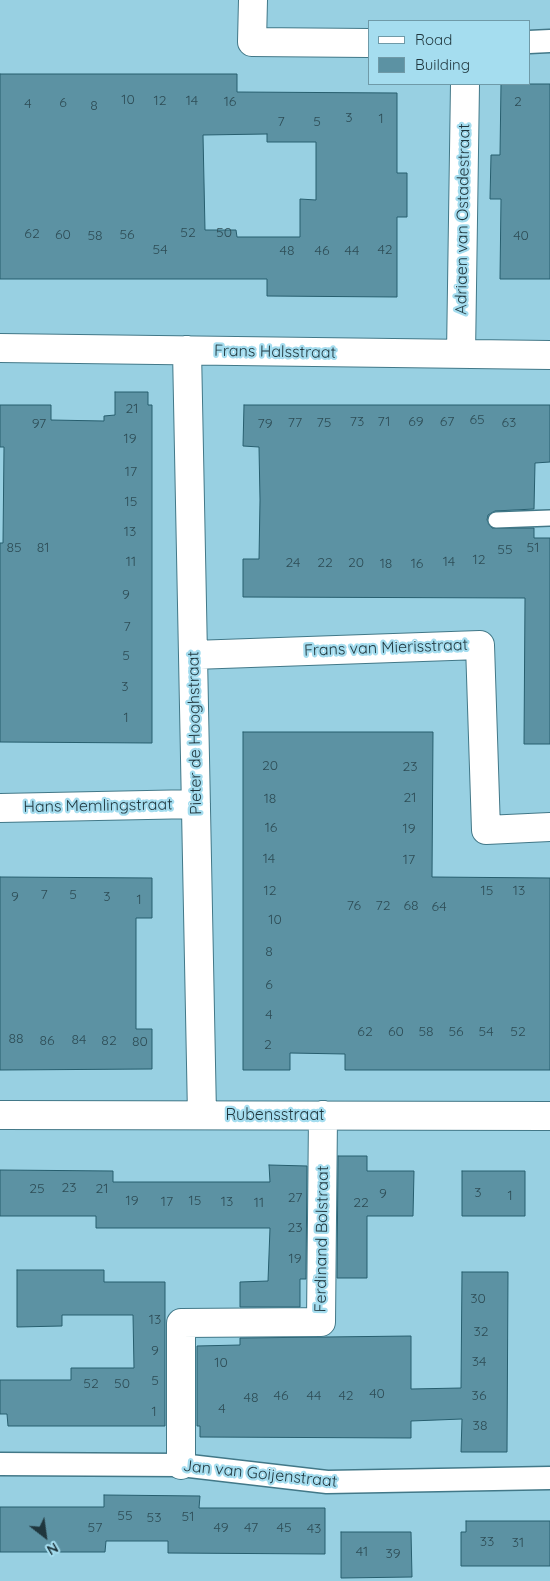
<!DOCTYPE html>
<html>
<head>
<meta charset="utf-8">
<style>
	body { margin:0 }
	#map { position:relative; width:550px; height:1581px; overflow:hidden; background:#98d0e2; font-family:Quicksand,sans-serif }
	canvas { display:block }
	.legend { position:absolute; left:368px; top:20px; width:162px; height:65px; box-sizing:border-box; background:#a5ddef; border:1px solid #6f9aa8; margin:0; padding:6px 9px; list-style:none; font-size:15px; color:#1f363d }
	.legend li { display:flex; align-items:center; gap:10px; height:25px }
	.legend b { width:25px; border:1px solid #6f9aa8 }
	.north { position:absolute; left:20px; top:1511px; width:50px; height:50px; -webkit-text-stroke:4px #a5ddef; paint-order:stroke; rotate:150deg; font-size:14px; font-weight:700; line-height:20px; text-align:center; color:#1f363d }
	.north::after { content:''; display:block; margin:auto; width:18px; height:22px; background:#1f363d; clip-path:polygon(50% 0,100% 100%,50% 72%,0 100%) }
</style>
</head>
<body>
<div id="map">
<canvas width="550" height="1581"></canvas>
<ul class="legend">
<li><b style="height:6px;background:#fff"></b>Road</li>
<li><b style="height:14px;background:#5c92a3"></b>Building</li>
</ul>
<div class="north">N</div>
</div>
<script>
const g = document.querySelector('canvas').getContext('2d');
g.lineJoin = 'round';
function fillPath(path, color) { g.fillStyle = color; g.fill(path, 'evenodd'); }
const toPath = rows => new Path2D(rows.map(r => 'M' + r).join(''));
function strokePath(path, color, width, dash) { g.strokeStyle = color; g.lineWidth = width; g.lineCap = dash ? 'butt' : 'round'; g.setLineDash(dash || []); g.stroke(path); }
function write(font, color, halo, rows, align = 'center') {
  g.font = font + ' Quicksand,sans-serif'; g.lineWidth = 4.5; g.setLineDash([]); g.textBaseline = 'middle'; g.strokeStyle = halo; g.fillStyle = color; for (const [text, x, y, turn = 0] of rows) {
    g.save(); g.translate(x, y); g.rotate((+turn || 0) * Math.PI / 180); g.textAlign = isNaN(turn) ? turn : align; if (halo) g.strokeText(text, 0, 0); g.fillText(text, 0, 0); g.restore();
  }
}
const building = toPath([
	[0,74,237,74,237,92,397,93,397,173,407,173,407,217,397,217,397,297,267,296,267,279,0,279,0,74],
	[267,134,267,142,316,142,316,200,300,199,300,237,237,237,236,230,205,230,203,135,267,134],
	[501,84,550,84,550,279,500,279,501,199,490,199,491,155,500,155,501,84],
	[115,392,148,392,148,405,152,405,152,743,0,742,0,543,3,543,4,447,0,447,0,405,51,405,51,420,104,421,104,416,115,415,115,392],
	[244,405,550,405,550,462,535,463,534,509,495,511,488,515,487,520,492,528,534,528,534,538,550,538,550,744,524,744,525,598,243,597,243,559,259,559,260,500,259,447,243,446,244,405],
	[243,732,433,732,432,877,550,878,550,1070,345,1070,345,1054,290,1053,290,1070,243,1070,243,732],
	[0,877,152,878,152,918,136,918,136,1029,152,1029,152,1069,0,1070,0,877],
	[338,1156,367,1156,367,1171,414,1171,413,1216,367,1216,367,1278,337,1278,338,1156],
	[269,1165,307,1166,306,1279,300,1279,300,1307,240,1307,240,1282,268,1281,270,1228,96,1228,96,1216,0,1216,0,1170,113,1171,113,1182,270,1182,269,1165],
	[462,1171,525,1171,525,1216,462,1216,462,1171],
	[17,1270,104,1270,104,1282,165,1282,165,1426,8,1426,7,1414,0,1414,0,1380,71,1380,71,1368,134,1368,133,1315,62,1315,62,1326,17,1327,17,1270],
	[462,1272,508,1272,507,1452,461,1452,462,1419,411,1421,411,1438,200,1437,200,1426,197,1426,197,1346,240,1345,240,1338,411,1336,411,1389,461,1388,462,1272],
	[104,1495,200,1496,199,1508,325,1508,325,1554,168,1553,168,1541,106,1541,105,1552,0,1552,0,1507,104,1507,104,1495],
	[466,1521,550,1521,550,1566,461,1566,461,1532,466,1532,466,1521],
	[341,1532,411,1532,412,1577,341,1578,341,1532]
]);
const service = toPath([
	[496,520,550,518]
]);
const pedestrian = toPath([
	[529,42,550,41],
	[0,1464,181,1465,327,1482,550,1478]
]);
const minor = toPath([
	[253,0,252,42,369,43],
	[0,348,550,355],
	[187,350,202,1115],
	[461,354,465,84],
	[193,655,480,645,486,830,550,827],
	[0,808,196,804],
	[0,1115,550,1116],
	[181,1465,181,1323,321,1322,323,1115]
]);
const numberNames = [
	["10",128,100],
	["12",160,101],
	["14",192,101],
	["16",230,102],
	["2",518,102],
	["6",63,103],
	["4",28,104],
	["8",94,106],
	["3",349,118],
	["1",381,119],
	["7",281,122],
	["5",317,122],
	["52",188,233],
	["50",224,233],
	["62",32,234],
	["60",63,235],
	["56",127,235],
	["58",95,236],
	["40",521,236],
	["54",160,250],
	["42",385,250],
	["48",287,251],
	["46",322,251],
	["44",352,251],
	["21",132,409],
	["65",477,420],
	["73",357,422],
	["71",384,422],
	["69",416,422],
	["67",447,422],
	["77",295,423],
	["75",324,423],
	["63",509,423],
	["97",39,424],
	["79",265,424],
	["19",130,439],
	["17",131,472],
	["15",131,502],
	["13",130,532],
	["85",14,548],
	["81",43,548],
	["51",533,548],
	["55",505,550],
	["12",479,560],
	["11",131,562],
	["14",449,562],
	["24",293,563],
	["22",325,563],
	["20",356,563],
	["18",386,564],
	["16",417,564],
	["9",126,595],
	["7",127,627],
	["5",126,656],
	["3",125,687],
	["1",126,718],
	["20",270,766],
	["23",410,767],
	["21",410,798],
	["18",270,799],
	["16",271,828],
	["19",409,829],
	["14",269,859],
	["17",409,860],
	["12",270,891],
	["15",487,891],
	["13",519,891],
	["7",44,895],
	["5",73,895],
	["9",15,897],
	["3",107,897],
	["1",139,900],
	["76",354,906],
	["72",383,906],
	["68",411,906],
	["64",439,907],
	["10",275,920],
	["8",269,952],
	["6",269,985],
	["4",269,1015],
	["62",365,1032],
	["60",396,1032],
	["58",426,1032],
	["56",456,1032],
	["54",486,1032],
	["52",518,1032],
	["88",16,1039],
	["84",79,1040],
	["86",47,1041],
	["82",109,1041],
	["80",140,1042],
	["2",268,1045],
	["23",69,1188],
	["25",37,1189],
	["21",102,1189],
	["3",478,1193],
	["9",383,1194],
	["1",510,1196],
	["27",295,1198],
	["19",132,1201],
	["15",195,1201],
	["17",167,1202],
	["13",227,1202],
	["11",259,1203],
	["22",361,1203],
	["23",295,1228],
	["19",295,1259],
	["30",478,1299],
	["13",155,1320],
	["32",481,1332],
	["9",155,1351],
	["34",479,1362],
	["10",221,1363],
	["5",155,1381],
	["52",91,1384],
	["50",122,1384],
	["40",377,1394],
	["46",281,1396],
	["44",314,1396],
	["42",346,1396],
	["36",479,1396],
	["48",251,1398],
	["4",222,1409],
	["1",154,1412],
	["38",480,1426],
	["55",125,1516],
	["51",188,1517],
	["53",154,1518],
	["57",95,1528],
	["49",221,1528],
	["47",251,1528],
	["45",284,1528],
	["43",314,1529],
	["33",487,1542],
	["31",518,1543],
	["41",362,1552],
	["39",393,1554]
];
const streetNames = [
	["Adriaen van Ostadestraat",463,219,-89],
	["Frans Halsstraat",275,352,1],
	["Frans van Mierisstraat",386,648,-2],
	["Pieter de Hooghstraat",195,733,-91],
	["Hans Memlingstraat",98,806,-1],
	["Rubensstraat",275,1115],
	["Ferdinand Bolstraat",322,1239,-89],
	["Jan van Goijenstraat",260,1474,6]
];
fillPath(building, '#5c92a3');
strokePath(building, '#275e6e', 1);
strokePath(service, '#427888', 18);
strokePath(pedestrian, '#427888', 25);
strokePath(minor, '#427888', 30);
strokePath(service, '#fff', 15);
strokePath(pedestrian, '#fff', 22);
strokePath(minor, '#fff', 28);
write('14px', '#2e4d56', null, numberNames);
write('16px', '#1f363d', '#a5ddef', streetNames);
</script>
</body>
</html>
